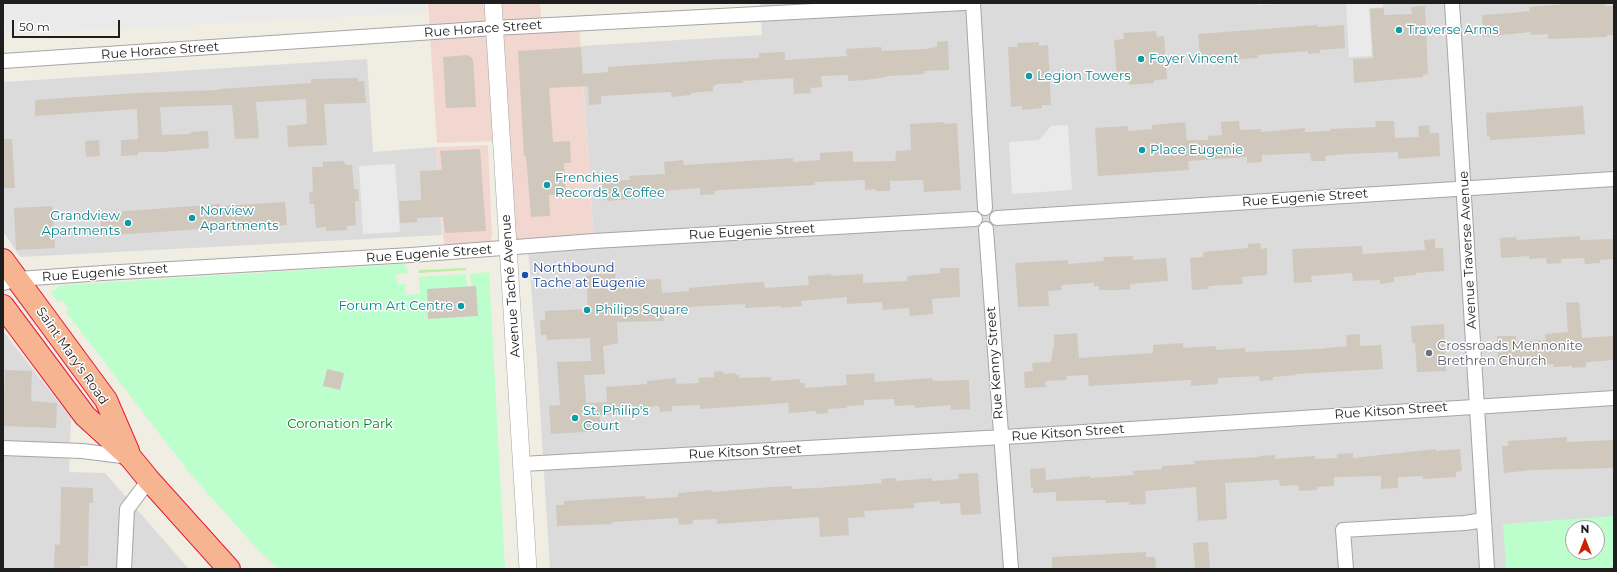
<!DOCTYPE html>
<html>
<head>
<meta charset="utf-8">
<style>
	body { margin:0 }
	#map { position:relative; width:1617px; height:572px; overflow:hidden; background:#f0ede3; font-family:Montserrat,sans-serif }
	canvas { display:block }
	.frame { position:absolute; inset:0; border:4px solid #1e1e1e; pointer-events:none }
	.north { position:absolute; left:1565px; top:520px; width:40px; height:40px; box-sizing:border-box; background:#fff; border:1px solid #a5a5a5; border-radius:50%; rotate:0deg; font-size:11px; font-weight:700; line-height:16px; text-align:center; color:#1e1e1e }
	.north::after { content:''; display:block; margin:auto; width:14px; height:18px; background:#cb2100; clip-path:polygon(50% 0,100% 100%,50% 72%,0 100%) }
	.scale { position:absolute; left:12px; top:20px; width:108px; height:18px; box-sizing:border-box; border:2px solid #1e1e1e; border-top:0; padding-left:5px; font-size:12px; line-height:14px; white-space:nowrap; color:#1e1e1e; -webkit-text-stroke:3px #fff; paint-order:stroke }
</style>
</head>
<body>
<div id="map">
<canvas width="1617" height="572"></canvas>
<div class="frame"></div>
<div class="north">N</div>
<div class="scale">50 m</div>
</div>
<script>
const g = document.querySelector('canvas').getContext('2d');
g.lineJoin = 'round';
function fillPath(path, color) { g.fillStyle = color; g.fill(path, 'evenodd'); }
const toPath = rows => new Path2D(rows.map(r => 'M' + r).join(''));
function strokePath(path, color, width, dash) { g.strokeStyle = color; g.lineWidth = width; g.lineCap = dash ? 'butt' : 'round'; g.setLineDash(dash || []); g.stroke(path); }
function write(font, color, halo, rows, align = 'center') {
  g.font = font + ' Montserrat,sans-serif'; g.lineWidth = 3; g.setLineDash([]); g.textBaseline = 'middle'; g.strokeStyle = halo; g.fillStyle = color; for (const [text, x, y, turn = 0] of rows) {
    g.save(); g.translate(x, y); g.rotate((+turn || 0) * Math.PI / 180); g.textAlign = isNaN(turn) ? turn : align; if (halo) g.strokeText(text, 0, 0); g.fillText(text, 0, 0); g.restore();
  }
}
const residential = toPath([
	[760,3,1258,3,1258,5,1294,3,1614,3,1614,569,550,569,537,361,528,247,594,241,581,46,762,35],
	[1573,528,1597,528,1597,552,1573,552],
	[367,59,373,152,436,147,442,235,20,257,3,231,3,82],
	[3,331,71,418,69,472,105,473,189,569,3,569]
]);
const commercial = toPath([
	[428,3,540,3,542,26,579,23,594,241,508,249,503,141,437,143],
	[488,145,492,237,489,242,444,246,436,147]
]);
const grass = toPath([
	[466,268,466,270,419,273,419,270]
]);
const park = toPath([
	[402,264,406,266,408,273,396,274,397,284,405,284,406,295,420,294,419,277,466,274,467,287,471,287,470,274,489,272,505,569,279,569,259,551,188,471,66,312,69,309,62,300,58,302,51,293,59,286,66,285],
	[1614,516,1614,565,1607,569,1506,569,1503,524],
	[1573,528,1597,528,1597,552,1573,552]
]);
const parking = toPath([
	[4,3,426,3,427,12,6,35],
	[1346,3,1382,3,1383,7,1369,8,1372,56,1349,57],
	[1068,125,1072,190,1012,194,1009,142,1039,140,1051,126],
	[395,164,400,232,363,234,359,166]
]);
const building = toPath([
	[1579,3,1605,3,1605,6,1614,6,1614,35,1607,35,1607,37,1548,39,1548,34,1531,35,1531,32,1483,37,1482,15,1510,13,1530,11,1529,7],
	[1425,6,1428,74,1423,75,1423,77,1354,83,1353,59,1373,58,1370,9,1384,8,1384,15,1412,14,1411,7],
	[1317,25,1317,27,1344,25,1345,48,1320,50,1320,53,1308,54,1308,51,1258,55,1258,58,1241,59,1227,59,1226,54,1200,56,1198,34],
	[1156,31,1157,37,1164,36,1167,79,1154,80,1154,83,1129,85,1128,78,1117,79,1114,40,1124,39,1123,33],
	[948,41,949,70,924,71,925,74,887,76,887,77,866,80,848,81,848,75,821,76,822,87,810,88,811,93,794,94,793,78,743,81,743,83,718,84,713,86,713,91,691,93,691,95,672,97,671,92,601,96,601,104,589,105,588,86,549,88,553,142,570,141,571,163,564,163,566,194,549,195,550,216,531,217,526,156,524,156,518,51,581,47,583,74,608,72,608,67,721,59,759,58,759,53,785,52,785,60,847,56,846,49,881,47,882,51,925,49,937,47,937,42],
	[1039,42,1039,46,1048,45,1051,105,1042,105,1042,108,1022,110,1022,106,1011,107,1008,47,1018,47,1017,43],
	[468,55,473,59,476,107,446,108,443,57],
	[358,78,358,81,364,81,366,103,324,104,327,145,288,147,287,126,307,124,306,99,256,102,259,138,235,139,232,105,160,107,162,135,191,134,191,132,208,131,209,148,163,152,138,152,138,155,121,156,121,140,138,139,137,109,35,116,35,100,136,93,219,90,219,89,311,83,311,79],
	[1583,106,1585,134,1490,140,1490,136,1487,137,1486,113],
	[1239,121,1240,130,1261,129,1261,132,1305,128,1305,132,1330,131,1330,129,1376,127,1375,121,1394,121,1395,138,1419,137,1418,126,1429,125,1430,133,1439,133,1440,156,1398,159,1398,152,1346,154,1325,156,1326,161,1311,161,1310,153,1290,154,1262,155,1262,162,1247,163,1247,157,1188,161,1189,170,1098,176,1095,128,1128,126,1128,131,1152,129,1152,125,1185,122,1187,140,1208,140,1208,136,1222,135,1221,122],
	[944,122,944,124,957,123,961,190,924,192,923,180,890,181,890,191,876,191,875,189,865,190,865,180,815,182,815,185,721,190,714,191,715,194,700,195,700,188,650,192,651,197,607,201,607,199,603,200,602,181,630,180,629,176,665,174,664,162,683,160,684,165,793,158,793,162,820,160,820,153,853,151,853,162,895,161,896,151,911,150,910,124],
	[3,139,12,139,15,188,3,188],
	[99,140,100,156,86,157,85,141],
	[480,149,486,231,445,233,443,217,417,218,417,222,400,223,399,201,421,200,420,171,442,170,440,151],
	[343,161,346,165,352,165,354,189,358,189,359,201,355,201,356,225,347,226,347,230,326,231,326,227,316,228,314,204,310,204,309,192,313,192,312,167,323,167,323,162],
	[285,202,287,225,232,229,231,227,101,236,100,213,220,204,220,206],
	[52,206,55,248,16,250,14,208],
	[1580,236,1580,240,1614,239,1614,259,1600,260,1600,263,1585,264,1584,258,1561,259,1561,263,1547,264,1546,258,1529,259,1529,256,1501,258,1500,238,1516,237,1517,240],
	[1435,239,1435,248,1443,248,1444,271,1416,273,1416,275,1394,277,1394,282,1380,284,1380,280,1353,281,1352,273,1311,276,1312,282,1294,283,1292,249,1362,246,1363,254,1425,250,1424,240],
	[1260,243,1261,249,1267,248,1267,275,1242,277,1243,284,1208,286,1209,289,1192,290,1190,258,1203,257,1203,252,1248,248,1248,244],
	[1133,256,1133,260,1166,258,1168,281,1130,284,1130,289,1117,290,1099,290,1099,286,1094,286,1094,283,1061,285,1062,290,1048,291,1049,306,1018,307,1015,263,1068,260,1068,264,1104,261,1103,257],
	[940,268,959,268,960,297,932,299,933,314,910,316,909,308,883,310,882,302,847,304,847,297,801,301,802,306,781,308,781,306,745,308,745,304,686,307,686,313,663,314,664,321,617,322,618,343,603,346,605,374,584,375,586,403,607,402,606,387,647,384,647,381,676,378,676,384,699,383,698,378,714,377,714,372,722,371,725,374,736,373,736,375,739,375,739,378,771,377,771,381,800,379,800,383,805,383,805,388,847,385,846,375,874,373,875,382,932,378,933,381,969,380,970,409,951,410,951,405,915,408,915,405,895,406,894,399,864,400,864,405,847,406,847,408,828,409,828,413,816,414,816,411,789,413,788,403,700,409,700,405,672,406,672,411,660,412,659,406,624,408,624,414,600,415,601,431,551,434,549,406,560,405,557,362,591,361,590,338,547,340,546,335,541,335,540,320,545,320,545,311,588,309,586,275,615,273,616,281,661,279,662,293,689,291,689,288,744,283,764,282,765,288,809,285,808,276,831,274,831,276,863,274,863,283,907,281,907,276,940,273],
	[476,286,478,316,428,319,427,289],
	[1579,302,1582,338,1614,336,1614,360,1588,362,1586,363,1586,367,1572,368,1572,366,1554,367,1553,364,1522,366,1522,362,1503,364,1502,359,1498,359,1497,336,1516,336,1516,342,1546,340,1545,334,1568,332,1566,303],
	[1444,324,1446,371,1417,372,1415,343,1412,343,1411,326],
	[1077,333,1079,358,1153,353,1153,345,1183,343,1183,348,1216,346,1216,350,1245,348,1245,352,1319,349,1347,346,1346,335,1360,334,1360,346,1381,345,1383,369,1296,374,1296,375,1273,377,1273,380,1260,381,1259,376,1218,378,1218,384,1191,386,1191,380,1089,386,1088,375,1066,376,1067,380,1045,381,1046,387,1025,388,1024,372,1033,371,1032,363,1051,362,1053,349,1054,349,1054,335],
	[327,369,344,373,340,390,323,386],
	[5,370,32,371,31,401,57,403,56,428,3,426],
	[1567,437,1567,442,1614,440,1614,468,1531,470,1504,473,1502,446,1508,446,1508,441],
	[1436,449,1436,451,1460,449,1462,471,1456,472,1456,477,1423,479,1423,476,1398,477,1398,488,1381,489,1381,476,1334,477,1334,486,1317,487,1317,490,1299,491,1298,485,1280,486,1279,480,1225,483,1227,519,1198,521,1196,487,1145,491,1146,504,1129,505,1129,502,1106,503,1105,500,1056,501,1056,492,1033,493,1033,488,1031,488,1030,469,1045,468,1046,480,1090,476,1090,478,1134,475,1133,471,1162,469,1162,466,1195,464,1194,461,1259,457,1259,456,1275,455,1275,459,1315,456,1315,459,1337,458,1337,454,1353,453,1353,458],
	[978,473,981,514,961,515,960,503,940,504,940,501,914,503,914,508,864,511,865,517,848,518,849,535,820,537,819,517,717,524,717,519,693,520,693,524,679,525,678,518,612,522,612,524,557,526,556,505,564,505,564,501,645,496,645,499,678,497,678,493,712,490,712,492,772,487,792,486,792,489,817,488,882,483,881,479,896,478,896,481,932,478,932,481,959,479,958,474],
	[61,487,93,488,93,503,89,503,88,566,80,566,80,569,54,568,55,544,60,545],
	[1208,542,1210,569,1195,569,1193,543],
	[1146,552,1146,557,1155,557,1156,569,1052,569,1052,557]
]);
const minor = toPath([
	[973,3,985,208],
	[1452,3,1487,569],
	[3,61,494,28,964,3],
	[997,218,1614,179],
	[986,229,1011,569],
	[3,283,18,279,103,273,411,255,594,241,975,219],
	[3,448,82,451,130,457],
	[522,464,1021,436,1614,398],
	[124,569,127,509,149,480],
	[1346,569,1343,530,1465,523,1484,520]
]);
const tertiary = toPath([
	[493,3,528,569]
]);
const trunk = toPath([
	[3,260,106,400,128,451],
	[3,306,85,416,131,458,149,480,229,569]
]);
const markers = [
	[1399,30,4,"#0f9aa8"],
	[1141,59,4,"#0f9aa8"],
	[1029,76,4,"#0f9aa8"],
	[1142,150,4,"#0f9aa8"],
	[547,185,4,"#0f9aa8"],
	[192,218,4,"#0f9aa8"],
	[128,223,4,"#0f9aa8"],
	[525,275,4,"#1a4fb4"],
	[461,306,4,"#0f9aa8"],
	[587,310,4,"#0f9aa8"],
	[1429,353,4,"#6b7280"],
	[575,418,4,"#0f9aa8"]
];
const streetNames = [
	["Rue Horace Street",483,29,-4],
	["Rue Horace Street",160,51,-4],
	["Rue Eugenie Street",1305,198,-4],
	["Rue Eugenie Street",752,232,-3],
	["Avenue Traverse Avenue",1468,250,-93],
	["Rue Eugenie Street",429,254,-4],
	["Rue Eugenie Street",105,273,-4],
	["Avenue Taché Avenue",511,286,-94],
	["Saint Mary's Road",72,356,55],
	["Rue Kenny Street",995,363,-94],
	["Rue Kitson Street",1391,411,-4],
	["Rue Kitson Street",1068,433,-4],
	["Rue Kitson Street",745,452,-3]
];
const cultureNames = [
	["Traverse Arms",1407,30],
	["Foyer Vincent",1149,59],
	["Legion Towers",1037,76],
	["Place Eugenie",1150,150],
	["Frenchies",555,178],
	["Records & Coffee",555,193],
	["Norview",200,211],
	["Apartments",200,226],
	["Grandview",120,216,"right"],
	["Apartments",120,231,"right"],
	["Forum Art Centre",453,306,"right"],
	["Philips Square",595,310],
	["St. Philip's",583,411],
	["Court",583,426]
];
const transitNames = [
	["Northbound",533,268],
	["Tache at Eugenie",533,283]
];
const worshipNames = [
	["Crossroads Mennonite",1437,346],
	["Brethren Church",1437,361]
];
const parkNames = [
	["Coronation Park",340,424]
];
fillPath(residential, '#dcdbdb');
fillPath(commercial, '#f2d7d0');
fillPath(grass, '#bdeea4');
fillPath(park, '#bcfecc');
fillPath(parking, '#eaeaea');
fillPath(building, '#d0c8bc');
strokePath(minor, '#a5a5a5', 16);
strokePath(tertiary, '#a5a5a5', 18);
strokePath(trunk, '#e7163c', 24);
strokePath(minor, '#fff', 14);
strokePath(tertiary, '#fff', 17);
strokePath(trunk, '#f6b490', 22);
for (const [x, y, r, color] of markers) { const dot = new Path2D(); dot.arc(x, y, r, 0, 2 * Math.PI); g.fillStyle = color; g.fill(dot); strokePath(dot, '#fff', 1.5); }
write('13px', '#1e1e1e', '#fff', streetNames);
write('13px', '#0d838f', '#fff', cultureNames, 'left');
write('13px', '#164399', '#fff', transitNames, 'left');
write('13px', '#5b616d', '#fff', worshipNames, 'left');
write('13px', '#038423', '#fff', parkNames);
</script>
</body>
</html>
